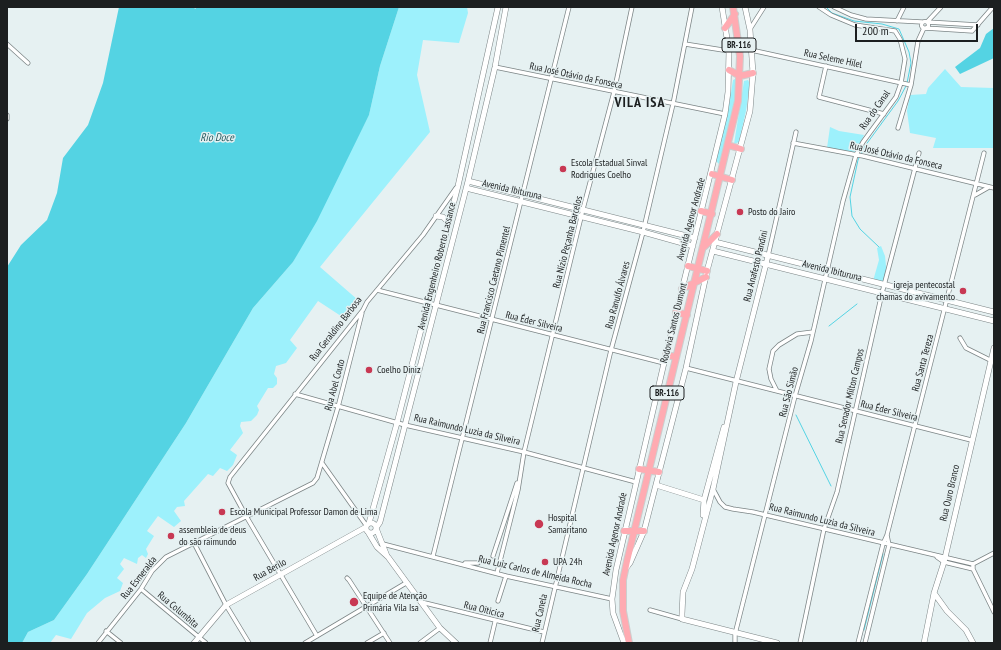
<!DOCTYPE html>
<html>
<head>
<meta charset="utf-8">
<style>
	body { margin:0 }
	#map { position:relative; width:1001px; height:650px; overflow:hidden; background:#e6f1f2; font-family:"PT Sans Narrow",sans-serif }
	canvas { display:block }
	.frame { position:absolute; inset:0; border:8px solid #1c1f20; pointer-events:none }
	.scale { position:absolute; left:855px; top:24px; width:123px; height:18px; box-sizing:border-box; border:2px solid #1c1f20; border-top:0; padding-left:5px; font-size:12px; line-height:14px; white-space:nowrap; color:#1c1f20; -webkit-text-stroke:3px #e6f1f2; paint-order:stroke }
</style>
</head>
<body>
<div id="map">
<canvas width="1001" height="650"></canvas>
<div class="frame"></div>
<div class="scale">200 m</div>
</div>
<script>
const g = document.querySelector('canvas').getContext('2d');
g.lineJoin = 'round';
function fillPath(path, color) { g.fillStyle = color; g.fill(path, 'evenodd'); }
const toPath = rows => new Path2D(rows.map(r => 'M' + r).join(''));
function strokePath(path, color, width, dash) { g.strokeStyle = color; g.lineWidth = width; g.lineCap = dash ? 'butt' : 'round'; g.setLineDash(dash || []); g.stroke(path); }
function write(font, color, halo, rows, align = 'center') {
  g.font = font + ' "PT Sans Narrow",sans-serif'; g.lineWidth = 3; g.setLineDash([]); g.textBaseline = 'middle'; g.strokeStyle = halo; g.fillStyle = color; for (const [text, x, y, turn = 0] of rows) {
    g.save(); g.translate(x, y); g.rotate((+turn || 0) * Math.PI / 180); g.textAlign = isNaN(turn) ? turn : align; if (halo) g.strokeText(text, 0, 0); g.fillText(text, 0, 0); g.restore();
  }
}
const green = toPath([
	[399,7,467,7,468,13,459,43,423,40,417,75,430,132,320,267,358,300,344,318,318,301,290,340,297,348,286,363,276,366,274,374,277,378,277,384,273,388,268,388,257,406,259,410,257,415,251,421,241,422,240,426,243,433,230,450,237,455,233,465,227,471,220,468,213,476,208,474,184,501,185,506,177,507,174,511,181,521,174,527,158,516,147,531,154,536,146,549,148,554,146,558,142,555,138,558,137,564,124,558,120,564,124,569,117,578,123,583,120,591,105,598,87,613,71,639,56,635,50,643,22,643,28,632,54,620,87,574,186,423,253,308,293,262,369,115,380,66],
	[945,69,961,87,994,88,994,148,933,148,936,138,910,133,907,111,910,95,926,94,928,88],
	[737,78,736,99,721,162,719,164,716,161,728,111,733,80],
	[748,80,750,84,746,111,739,142,734,144,744,81],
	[830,127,839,131,864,135,855,154,827,148],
	[881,246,885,256,887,276,884,284,873,281,879,260,877,248]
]);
const water = toPath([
	[119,7,194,7,195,9,197,7,399,7,380,66,369,115,317,221,293,262,253,308,186,423,87,574,54,620,28,632,22,643,7,643,7,267,21,245,47,220,57,193,63,158,88,125,103,83],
	[994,28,994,58,960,74,955,67,980,48,986,34]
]);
const stream = toPath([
	[826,7,832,13,854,21,882,24,899,29,909,52,911,63,907,83],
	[879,247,860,229,852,216,850,197,858,160,865,146,898,101,906,86],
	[829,326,857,304],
	[796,415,831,486],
	[864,630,883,554]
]);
const street = toPath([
	[834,7,851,15,866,19,922,22],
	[897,21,904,7],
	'921.5 25a3.5 3.5 0 1 1 7 0a3.5 3.5 0 1 1-7 0Z',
	[927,22,978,25],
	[927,22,941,7],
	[925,28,972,31,993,7],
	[750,29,764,7],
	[7,44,28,63],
	[685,44,729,51],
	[751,50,911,85],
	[826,66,819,97,884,114],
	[495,67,725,114],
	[7,115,7,119],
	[898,128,911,85,918,41,924,28],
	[793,143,863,156,994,188],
	[975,195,989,187],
	[768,256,796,132],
	[377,290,664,363],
	[960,338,966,348,994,362],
	[686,368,971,440],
	[777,391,771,379,769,369,773,351,779,345,797,334,813,332],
	[295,394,405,425,524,452,636,482],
	[322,463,366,525],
	[713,489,720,502,725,507,733,509,753,512,973,564],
	[194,543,226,605,249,643],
	[383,544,506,576,612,599],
	[994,553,973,564,973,569,994,612],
	[433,556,569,7],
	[493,556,517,483],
	[937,557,944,562,973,569],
	[465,563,478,563],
	[497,573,518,490,524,452,583,209,614,92,632,7],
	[347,578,349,580,390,643],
	[141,589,206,643],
	[498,601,506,576],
	[421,602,544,632],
	[650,610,682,619],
	[106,631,121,643],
	[317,636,246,516,228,483,230,477,363,310,367,302,423,235,456,188],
	[98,643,141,589,152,571,166,557,313,483,317,478,338,407,362,313],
	[305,643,406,583],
	[367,643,384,633],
	[420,643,440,628],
	[490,643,495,622],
	[542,643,611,350,643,232,673,104,692,7],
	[735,643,735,634,795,396,811,341,843,201,856,155,863,142,896,97,901,83,905,59,900,39,895,31,855,25,831,15,819,7],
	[800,643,824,529,837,492,882,293,919,153],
	[858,643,883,544,887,535,984,153],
	[865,643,889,545,887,535]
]);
const secondary = toPath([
	[468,181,695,238],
	[466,188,643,232,693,246],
	[436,216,443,217,448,222],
	[715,242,994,312],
	[713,251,994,321],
	[768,256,736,382,713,489,692,569,683,592,682,614,682,619,777,643],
	[656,485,704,500],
	[703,515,704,500,724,427],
	'366 528a5 5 0 1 1 10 0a5 5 0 1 1-10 0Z',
	[369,523,397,423,458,186,498,7],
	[376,528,380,522,405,425,468,181,495,67,506,7],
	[376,528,387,556],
	[368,532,377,547,388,557,440,628,456,643],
	[626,568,630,563,644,531,686,368,707,271,750,111,753,73,750,30,745,7],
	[934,593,947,611,966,630,973,643],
	[194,643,226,605,366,527],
	[624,643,613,613,612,599,616,570,664,363,725,114,728,92,729,51,722,7],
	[924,643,934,593,944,562,994,348]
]);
const highway = toPath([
	[725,28,735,14],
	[729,70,740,76,753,73],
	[728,145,741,149],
	[712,174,732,180],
	[701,211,712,214],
	[704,247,717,234],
	[688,266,707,271],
	[682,289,706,277],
	[676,312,687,315],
	[666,355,676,357],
	[668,391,680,391],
	[639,469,659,472],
	[624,531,644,531],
	[629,643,623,611,623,580,627,561,738,101,740,56,733,7]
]);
const markers = [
	[563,169,4,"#c83853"],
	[740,212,4,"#c83853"],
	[963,291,4,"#c83853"],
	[369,370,4,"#c83853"],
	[222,512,4,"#c83853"],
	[539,524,5,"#c83853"],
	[171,536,4,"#c83853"],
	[545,562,4,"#c83853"],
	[354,602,5,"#c83853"]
];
const shields = [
	[739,45,34],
	[667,393,34]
];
const shieldNames = [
	["BR-116",739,45],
	["BR-116",667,393]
];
const streetNames = [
	["Rua Seleme Hilel",833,59,12],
	["Rua José Otávio da Fonseca",576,76,12],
	["Rua do Canal",875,110,-55],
	["Rua José Otávio da Fonseca",896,156,13],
	["Avenida Ibituruna",512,190,13],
	["Avenida Agenor Andrade",691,219,-75],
	["Rua Nízio Peçanha Barcelos",568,242,-76],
	["Avenida Engenheiro Roberto Lassance",437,266,-76],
	["Rua Anafesto Pandini",756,266,-76],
	["Avenida Ibituruna",832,271,14],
	["Rua Francisco Caetano Pimentel",494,280,-76],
	["Rua Ranulfo Álvares",618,295,-75],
	["Rua Éder Silveira",534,322,14],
	["Rodovia Santos Dumont",674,323,-76],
	["Rua Geraldino Barbosa",336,329,-52],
	["Rua Santa Tereza",923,363,-75],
	["Rua Abel Couto",335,385,-75],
	["Rua São Simão",789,392,-76],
	["Rua Senador Milton Campos",850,396,-77],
	["Rua Éder Silveira",889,411,14],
	["Rua Raimundo Luzia da Silveira",467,430,13],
	["Rua Ouro Branco",950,493,-77],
	["Rua Raimundo Luzia da Silveira",822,520,14],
	["Avenida Agenor Andrade",615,534,-78],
	["Rua Berilo",270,570,-29],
	["Rua Luiz Carlos de Almeida Rocha",535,572,13],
	["Rua Esmeralda",139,578,-52],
	["Rua Columbita",178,610,40],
	["Rua Oiticica",484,610,14],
	["Rua Canela",540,613,-77]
];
const poiNames = [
	["Escola Estadual Sinval",571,163],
	["Rodrigues Coelho",571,175],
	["Posto do Jairo",748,212],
	["igreja pentecostal",955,285,"right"],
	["chamas do avivamento",955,297,"right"],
	["Coelho Diniz",377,370],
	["Escola Municipal Professor Damon de Lima",230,512],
	["Hospital",548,518],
	["Samaritano",548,530],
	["assembleia de deus",179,530],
	["do são raimundo",179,542],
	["UPA 24h",553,562],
	["Equipe de Atenção",363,596],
	["Primária Vila Isa",363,608]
];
const waterNames = [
	["Rio Doce",217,138]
];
const districtNames = [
	["VILA ISA",640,103]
];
fillPath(green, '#9df1fc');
fillPath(water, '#54d3e3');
strokePath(stream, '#54d3e3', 1);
strokePath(street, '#7c8586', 5);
strokePath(secondary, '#7c8586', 6);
strokePath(highway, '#cdcece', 8);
strokePath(street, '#fff', 3.5);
strokePath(secondary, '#fff', 5);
strokePath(highway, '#ffabb2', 6);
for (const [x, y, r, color] of markers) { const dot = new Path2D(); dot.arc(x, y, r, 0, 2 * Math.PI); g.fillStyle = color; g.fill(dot); strokePath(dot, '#e6f1f2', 1.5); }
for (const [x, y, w] of shields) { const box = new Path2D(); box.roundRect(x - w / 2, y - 7, w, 14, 3); g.fillStyle = '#e6f1f2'; g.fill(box); strokePath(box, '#1c1f20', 1); }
write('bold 9px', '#1c1f20', null, shieldNames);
write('10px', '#1c1f20', '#e6f1f2', streetNames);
write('10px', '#1c1f20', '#e6f1f2', poiNames, 'left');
write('italic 11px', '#23595f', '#e6f1f2', waterNames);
g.letterSpacing = '1px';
write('bold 14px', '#1c1f20', '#e6f1f2', districtNames);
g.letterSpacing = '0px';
</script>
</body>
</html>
